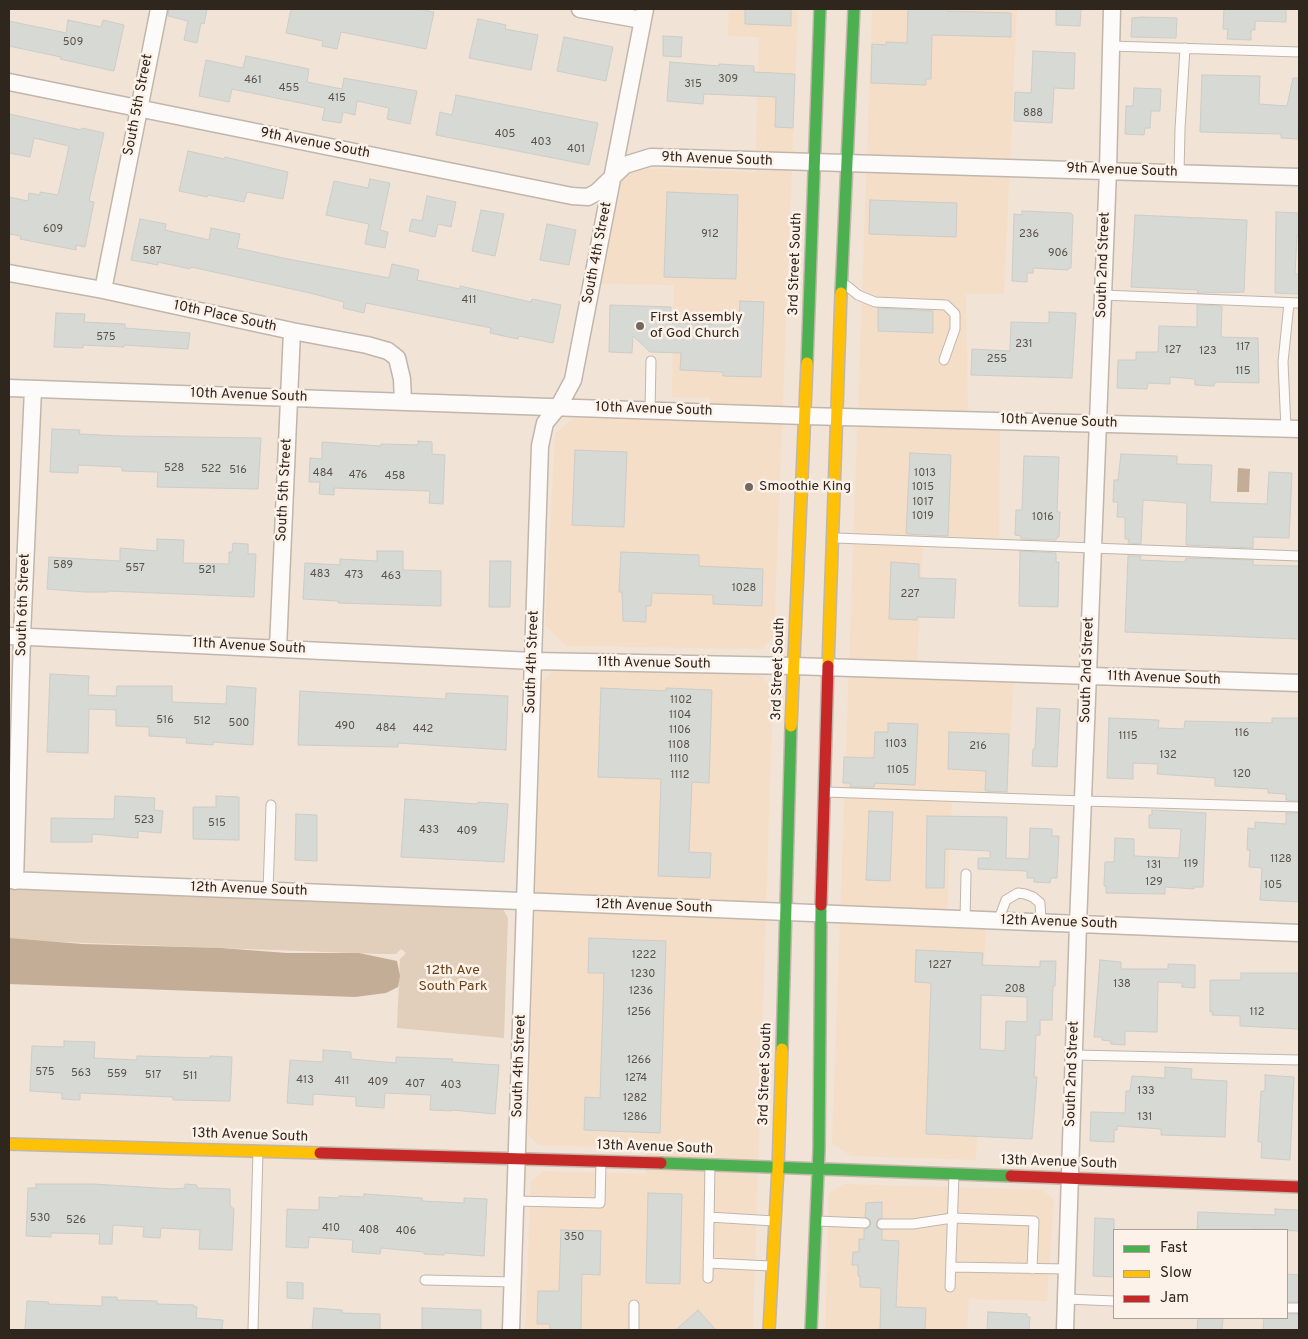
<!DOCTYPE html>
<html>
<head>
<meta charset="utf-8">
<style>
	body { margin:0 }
	#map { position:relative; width:1308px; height:1339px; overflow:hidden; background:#f1e3d5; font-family:Overpass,sans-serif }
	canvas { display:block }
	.frame { position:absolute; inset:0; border:10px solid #2f261d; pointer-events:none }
	.legend { position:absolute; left:1113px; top:1229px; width:175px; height:90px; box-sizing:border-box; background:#fdf2e9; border:1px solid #aba097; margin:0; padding:6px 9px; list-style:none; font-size:15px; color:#2f261d }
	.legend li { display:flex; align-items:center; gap:10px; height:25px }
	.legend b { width:25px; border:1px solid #aba097 }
</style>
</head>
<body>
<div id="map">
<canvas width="1308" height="1339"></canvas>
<div class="frame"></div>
<ul class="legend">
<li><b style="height:6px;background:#4caf50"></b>Fast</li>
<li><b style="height:6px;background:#ffc107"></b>Slow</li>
<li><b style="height:6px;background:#c62828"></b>Jam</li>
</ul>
</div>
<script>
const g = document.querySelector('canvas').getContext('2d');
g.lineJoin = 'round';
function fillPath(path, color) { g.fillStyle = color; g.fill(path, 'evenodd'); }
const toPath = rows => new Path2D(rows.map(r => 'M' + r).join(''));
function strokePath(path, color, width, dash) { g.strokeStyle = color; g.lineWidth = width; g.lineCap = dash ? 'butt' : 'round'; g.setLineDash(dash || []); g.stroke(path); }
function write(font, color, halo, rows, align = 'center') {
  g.font = font + ' Overpass,sans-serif'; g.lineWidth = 5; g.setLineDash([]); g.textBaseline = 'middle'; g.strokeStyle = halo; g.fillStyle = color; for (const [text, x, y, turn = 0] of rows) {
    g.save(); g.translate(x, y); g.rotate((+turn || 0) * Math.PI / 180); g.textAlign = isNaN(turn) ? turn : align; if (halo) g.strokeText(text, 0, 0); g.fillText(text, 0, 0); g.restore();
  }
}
const built = toPath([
	[729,9,798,9,774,636,762,649,566,646,545,625,555,434,573,418,710,421,710,398,672,397,674,285,600,284,621,182,635,168,755,172,759,37,728,36],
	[872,9,1017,9,1004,294,966,294,968,422,1000,423,999,548,923,547,917,668,1014,671,1007,802,952,800,947,921,986,923,976,1160,851,1156,832,1143],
	[555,669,760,675,773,688,753,1330,525,1330,531,1182,543,1171,646,1174,646,1148,539,1145,528,1135,542,682],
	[844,1184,1043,1190,1054,1200,1047,1301,969,1299,967,1330,825,1330,829,1193]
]);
const green = toPath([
	[9,885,500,904,508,918,504,1038,397,1028,400,959,406,953,401,949,396,954,380,954,9,940]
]);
const water = toPath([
	[1238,468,1250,469,1249,492,1237,492],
	[9,938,82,944,221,948,287,953,359,953,397,961,400,976,398,987,386,993,355,997,9,984]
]);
const building = toPath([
	[169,9,207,9,204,24,201,23,197,43,184,40,188,21,168,16,169,9],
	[291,9,419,9,434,12,426,49,341,32,337,49,322,46,323,41,286,33,291,9],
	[745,9,791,9,791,26,745,24,745,9],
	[908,9,947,9,947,11,1011,13,1011,37,932,35,931,79,926,79,926,85,871,83,872,44,886,45,886,42,907,43,908,9],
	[1056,9,1081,9,1080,26,1056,25,1056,9],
	[1224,9,1286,9,1286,22,1255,21,1255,30,1251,30,1251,40,1227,39,1228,29,1223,29,1224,9],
	[1142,17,1177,18,1176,38,1131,37,1132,18,1142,17],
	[478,19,506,25,505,29,538,35,531,70,469,58,478,19],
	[68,20,101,27,103,20,124,25,114,71,60,59,61,57,9,46,9,21,66,33,68,20],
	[663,36,682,37,681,57,663,56,663,36],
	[564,37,613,47,606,81,557,71,564,37],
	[1033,51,1075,53,1074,89,1054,88,1052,123,1014,121,1015,92,1031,93,1033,51],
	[246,56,309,69,307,82,342,89,344,78,417,91,410,124,387,119,389,108,357,101,355,115,343,112,341,123,322,120,325,108,232,89,229,102,199,96,206,60,243,68,246,56],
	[670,62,719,66,719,64,754,66,754,72,795,74,793,128,775,127,776,97,704,94,703,104,667,101,670,62],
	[1202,75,1260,76,1259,104,1287,106,1293,78,1299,78,1298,139,1281,138,1281,134,1200,132,1202,75],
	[1134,88,1161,89,1160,111,1151,111,1150,128,1145,128,1144,135,1125,134,1126,106,1133,106,1134,88],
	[456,95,598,123,589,165,436,135,440,112,452,115,456,95],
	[9,114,81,130,82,128,104,133,89,201,94,202,85,247,76,245,76,250,20,239,21,236,9,234,9,197,28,201,29,193,40,195,40,192,58,195,69,146,34,138,30,157,9,153,9,114],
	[188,151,224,159,225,157,288,172,283,199,247,192,244,202,208,195,207,197,179,191,188,151],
	[370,179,390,183,380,230,388,232,385,248,365,244,369,224,326,215,334,181,368,188,370,179],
	[667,192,738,195,736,279,664,277,667,192],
	[427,196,456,202,451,227,438,224,435,237,409,231,412,219,422,221,427,196],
	[870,200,957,203,956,237,869,234,870,200],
	[481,210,504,214,495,256,472,251,481,210],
	[1022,211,1071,213,1071,214,1073,215,1071,268,1068,268,1068,270,1033,268,1033,273,1027,273,1027,282,1012,281,1014,214,1022,215,1022,211],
	[1276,212,1299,213,1299,236,1297,235,1295,274,1299,274,1299,294,1275,293,1276,212],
	[1135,215,1247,220,1244,292,1197,293,1198,290,1131,287,1135,215],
	[140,219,166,224,165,230,209,240,211,228,240,234,237,248,283,258,389,278,392,264,419,270,417,280,460,289,460,286,531,302,532,299,561,305,553,343,519,336,518,339,490,333,491,328,366,303,364,313,343,308,344,302,310,293,191,267,190,269,158,262,158,265,131,260,140,219],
	[547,224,576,230,569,265,540,260,547,224],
	[740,301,764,302,761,377,723,376,723,372,680,370,681,353,650,352,633,336,632,353,609,352,610,305,671,307,670,323,713,324,714,318,739,319,740,301],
	[1197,305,1222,306,1221,337,1258,338,1259,383,1215,382,1214,386,1195,385,1195,379,1170,377,1170,384,1148,383,1147,389,1117,388,1118,360,1136,360,1136,352,1158,352,1159,326,1197,327,1197,305],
	[878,308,933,311,933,333,878,331,878,308],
	[1049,312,1076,313,1072,378,971,375,972,349,1010,351,1011,322,1049,323,1049,312],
	[56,313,85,314,84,322,125,324,125,328,190,333,188,349,124,345,124,347,83,345,83,348,54,347,56,313],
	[52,429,80,430,79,434,121,436,261,438,258,489,157,487,158,472,122,471,122,467,78,465,78,473,50,472,52,429],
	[418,441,432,442,432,454,445,455,443,504,429,503,430,491,334,488,334,495,319,494,320,482,309,482,310,458,322,459,322,442,381,446,381,444,418,445,418,441],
	[575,450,627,452,624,527,572,525,575,450],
	[910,453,951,455,948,536,906,534,910,453],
	[1121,454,1177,456,1177,464,1212,465,1210,502,1267,504,1269,472,1292,473,1289,538,1253,537,1253,548,1186,545,1187,503,1143,500,1141,544,1128,543,1129,539,1125,539,1125,517,1117,517,1118,502,1113,502,1114,480,1118,480,1121,454],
	[1024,456,1059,457,1057,512,1060,512,1059,537,1057,537,1056,540,1021,539,1021,536,1015,535,1016,510,1022,510,1024,456],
	[157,539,184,540,183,563,229,564,229,552,232,552,233,543,248,544,248,554,256,554,254,597,108,591,108,592,85,592,47,589,49,557,120,561,120,548,157,551,157,539],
	[377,551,403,551,403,570,441,571,441,606,338,603,338,601,303,599,305,563,340,565,340,559,377,561,377,551],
	[1020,551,1056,553,1056,562,1059,562,1058,607,1019,606,1020,551],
	[621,552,699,555,699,566,763,569,762,606,713,604,713,595,652,593,651,606,646,606,646,622,623,621,622,592,619,592,621,552],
	[1128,556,1141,556,1140,560,1185,562,1186,558,1253,560,1253,565,1299,566,1299,639,1125,632,1128,556],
	[490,561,511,561,510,607,489,607,490,561],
	[891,562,919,564,919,578,956,579,954,618,917,617,917,620,889,619,891,562],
	[50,674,89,676,88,695,116,696,117,686,172,686,172,702,226,704,227,686,256,688,253,745,213,742,213,745,186,743,187,738,149,736,149,727,116,726,116,710,89,709,88,753,47,752,50,674],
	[601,688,666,691,666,688,712,690,709,783,692,782,689,852,711,853,710,878,658,876,661,779,598,777,601,688],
	[300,691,446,699,446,693,508,696,506,750,398,743,398,747,298,745,300,691],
	[1037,708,1060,709,1057,767,1032,766,1033,749,1035,749,1037,708],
	[1109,718,1159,720,1158,728,1184,729,1185,721,1272,723,1272,718,1299,718,1299,801,1286,800,1286,794,1268,793,1268,789,1215,786,1215,778,1157,774,1158,764,1133,763,1133,779,1107,778,1109,718],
	[888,723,918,724,915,785,875,783,874,787,850,787,851,783,843,783,844,757,874,758,875,732,888,732,888,723],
	[949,732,1009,734,1007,792,985,791,986,771,948,769,949,732],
	[115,796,155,798,154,810,163,811,161,833,138,831,138,838,92,834,92,842,51,842,51,818,114,819,115,796],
	[216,796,239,797,239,840,193,839,193,807,216,807,216,796],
	[405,799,478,804,478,802,508,804,504,862,401,857,405,799],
	[1152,810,1206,813,1203,887,1194,887,1194,889,1165,887,1165,894,1106,893,1106,886,1104,886,1105,862,1114,862,1115,838,1134,839,1134,856,1179,858,1181,829,1149,828,1149,815,1152,815,1152,810],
	[869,811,893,812,890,881,866,880,869,811],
	[1286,813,1299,813,1299,902,1260,900,1262,868,1249,867,1250,850,1247,850,1248,828,1255,829,1255,822,1286,824,1286,813],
	[296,814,317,815,317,861,295,860,296,814],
	[927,816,1007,817,1006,858,1029,859,1030,828,1052,829,1052,836,1059,836,1057,878,1051,878,1050,883,1034,882,1034,878,1027,878,1027,871,978,869,978,858,990,858,990,851,945,849,944,888,926,888,927,816],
	[589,938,666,941,660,1133,584,1130,585,1097,600,1098,604,973,588,973,589,938],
	[916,950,983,953,982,965,1040,967,1040,961,1056,961,1055,986,1053,986,1052,1020,1040,1020,1040,1035,1036,1035,1034,1077,1037,1077,1032,1139,926,1134,931,983,915,982,916,950],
	[981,995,1027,997,1027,1022,1006,1021,1005,1051,980,1049,981,995],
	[1100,960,1121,962,1121,969,1168,969,1168,964,1195,965,1195,988,1182,987,1182,983,1158,982,1157,1032,1125,1031,1125,1045,1111,1044,1111,1041,1102,1040,1102,1037,1094,1037,1100,960],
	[1241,973,1299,973,1299,1029,1240,1026,1240,1016,1212,1015,1213,1012,1210,1012,1210,980,1241,980,1241,973],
	[64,1041,95,1042,94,1058,137,1060,137,1056,210,1058,210,1056,232,1057,230,1101,173,1100,173,1097,80,1093,80,1100,62,1099,62,1093,30,1091,32,1046,64,1047,64,1041],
	[323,1050,351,1052,351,1059,396,1063,396,1057,453,1059,452,1062,499,1065,495,1114,452,1110,452,1111,430,1110,431,1095,385,1093,384,1108,356,1106,356,1097,313,1094,313,1105,287,1103,290,1060,323,1062,323,1050],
	[1165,1067,1192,1069,1191,1079,1227,1081,1225,1137,1161,1135,1161,1129,1117,1126,1117,1130,1114,1130,1114,1142,1090,1141,1091,1112,1125,1113,1126,1091,1130,1091,1132,1076,1165,1078,1165,1067],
	[1265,1075,1294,1077,1290,1160,1261,1158,1262,1142,1258,1142,1261,1091,1265,1091,1265,1075],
	[36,1184,93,1184,173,1189,185,1188,185,1184,197,1185,197,1188,230,1189,230,1206,234,1209,232,1250,199,1249,200,1230,161,1228,160,1238,143,1237,144,1227,113,1225,112,1244,99,1244,100,1234,51,1233,51,1237,26,1236,28,1188,36,1188,36,1184],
	[648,1193,682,1194,680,1284,646,1283,648,1193],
	[364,1194,422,1198,422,1201,464,1203,464,1198,487,1199,484,1256,445,1253,444,1255,424,1254,424,1252,381,1248,380,1254,352,1252,353,1240,309,1237,308,1248,286,1247,287,1209,319,1210,319,1197,338,1198,339,1196,364,1197,364,1194],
	[882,1202,882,1218,878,1219,876,1224,877,1228,882,1230,882,1240,899,1241,896,1307,926,1308,925,1330,880,1330,881,1288,860,1287,860,1276,858,1276,858,1265,852,1265,853,1252,859,1252,859,1239,864,1239,864,1229,868,1228,871,1224,870,1220,865,1217,866,1203,882,1202],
	[1275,1209,1299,1210,1299,1231,1252,1229,1252,1230,1197,1230,1198,1212,1275,1215,1275,1209],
	[1095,1218,1114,1219,1114,1277,1093,1276,1095,1218],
	[561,1230,601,1231,600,1275,582,1274,581,1330,550,1330,550,1324,537,1324,538,1291,559,1291,561,1230],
	[1287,1274,1299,1275,1299,1302,1287,1302,1287,1274],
	[287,1282,303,1283,303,1299,287,1298,287,1282],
	[102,1297,117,1297,117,1300,157,1301,157,1304,194,1305,194,1307,197,1307,196,1318,223,1320,222,1330,25,1330,27,1301,49,1302,48,1304,102,1306,102,1297],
	[314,1308,342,1310,342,1313,380,1314,380,1330,312,1330,314,1308],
	[422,1308,481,1310,481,1330,422,1330,422,1308],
	[698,1310,716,1330,676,1330,698,1310],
	[988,1312,1027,1314,1027,1317,1030,1317,1029,1330,987,1330,988,1312],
	[1287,1314,1299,1314,1299,1330,1263,1330,1264,1318,1287,1318,1287,1314],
	[1198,1318,1223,1318,1222,1330,1197,1330,1198,1318]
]);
const lane = toPath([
	[1111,46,1299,52],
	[1179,173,1180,129,1185,48],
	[847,286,858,295,875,302,946,305,955,314,955,329,944,360],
	[1103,295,1299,303],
	[650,409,651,361],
	[1286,429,1283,362,1289,303],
	[836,538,1299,556],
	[826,792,1083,801,1299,807],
	[268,891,271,805],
	[965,919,966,874],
	[998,921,1006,900,1018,893,1025,894,1033,897,1040,903,1041,922],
	[1074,1055,1299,1060],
	[515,1201,600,1203,601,1163],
	[709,1217,774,1221],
	[817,1221,865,1223],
	[882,1224,913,1224,952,1218,1034,1221,1032,1269],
	[708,1263,770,1266],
	[951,1267,1067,1269],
	[708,1278,710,1165],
	[425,1280,513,1282],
	[950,1287,954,1174],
	[1066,1299,1114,1301],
	[1287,1308,1299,1308],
	[253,1330,258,1151],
	[634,1330,634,1305]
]);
const street = toPath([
	[580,9,642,20],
	[9,82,572,196,588,197,597,192,625,165,651,157,1299,177],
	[9,273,103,290,292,331,367,345,388,351,397,358,402,379,403,401],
	[103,290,159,9],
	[9,388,805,416,1299,429],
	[9,636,533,661,793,666,1299,683],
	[278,648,292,331],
	[9,880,1299,933],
	[15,881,22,636,33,389],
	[511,1330,540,446,545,423,559,406,573,380,645,9],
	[1065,1330,1078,924,1108,170,1112,9]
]);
const fast = toPath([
	[841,293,854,9],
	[807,363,820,9],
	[782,1049,791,726],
	[661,1163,1011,1176],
	[811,1330,819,1150,821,905]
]);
const slow = toPath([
	[828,666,841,293],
	[791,726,807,363],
	[9,1144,320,1153],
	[769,1330,778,1168,782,1049]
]);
const jam = toPath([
	[821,905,828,666],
	[320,1153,661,1163],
	[1011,1176,1299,1187]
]);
const markers = [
	[640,326,5,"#73685d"],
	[749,487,5,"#73685d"]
];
const numberNames = [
	["509",73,43],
	["309",728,80],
	["461",253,81],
	["315",693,85],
	["455",289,89],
	["415",337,99],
	["888",1033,114],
	["405",505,135],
	["403",541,143],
	["401",576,150],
	["609",53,230],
	["912",710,235],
	["236",1029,235],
	["587",152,252],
	["906",1058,254],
	["411",469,301],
	["575",106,338],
	["231",1024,345],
	["117",1243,348],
	["127",1173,351],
	["123",1208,352],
	["255",997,360],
	["115",1243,372],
	["528",174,469],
	["522",211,470],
	["516",238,471],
	["484",323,474],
	["1013",925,474],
	["476",358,476],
	["458",395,477],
	["1015",923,488],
	["1017",923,503],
	["1019",923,517],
	["1016",1043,518],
	["589",63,566],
	["557",135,569],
	["521",207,571],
	["483",320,575],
	["473",354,576],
	["463",391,577],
	["1028",744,589],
	["227",910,595],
	["1102",681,701],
	["1104",680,716],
	["516",165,721],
	["512",202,722],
	["500",239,724],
	["490",345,727],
	["484",386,729],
	["442",423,730],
	["1106",680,731],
	["116",1242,734],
	["1115",1128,737],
	["1103",896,745],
	["1108",679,746],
	["216",978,747],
	["132",1168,756],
	["1110",679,760],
	["1105",898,771],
	["120",1242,775],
	["1112",680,776],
	["523",144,821],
	["515",217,824],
	["433",429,831],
	["409",467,832],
	["1128",1281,860],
	["119",1191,865],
	["131",1154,866],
	["129",1154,883],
	["105",1273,886],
	["1222",644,956],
	["1227",940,966],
	["1230",643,975],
	["138",1122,985],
	["208",1015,990],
	["1236",641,992],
	["1256",639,1013],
	["112",1257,1013],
	["1266",639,1061],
	["575",45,1073],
	["563",81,1074],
	["559",117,1075],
	["517",153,1076],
	["511",190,1077],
	["1274",636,1079],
	["413",305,1081],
	["411",342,1082],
	["409",378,1083],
	["407",415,1085],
	["403",451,1086],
	["133",1146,1092],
	["1282",635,1099],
	["1286",635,1118],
	["131",1145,1118],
	["530",40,1219],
	["526",76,1221],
	["410",331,1229],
	["408",369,1231],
	["406",406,1232],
	["350",574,1238]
];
const streetNames = [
	["South 5th Street",139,105,-79],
	["9th Avenue South",315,144,11],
	["9th Avenue South",717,160,2],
	["9th Avenue South",1122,171,2],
	["South 4th Street",598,253,-79],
	["3rd Street South",796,264,-88],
	["South 2nd Street",1104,265,-88],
	["10th Place South",225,317,12],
	["10th Avenue South",249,396,2],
	["10th Avenue South",654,410,2],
	["10th Avenue South",1059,422,2],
	["South 5th Street",285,490,-87],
	["South 6th Street",24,605,-88],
	["11th Avenue South",249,647,3],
	["South 4th Street",533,662,-88],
	["11th Avenue South",654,664,1],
	["3rd Street South",779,669,-88],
	["South 2nd Street",1088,670,-88],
	["11th Avenue South",1164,679,2],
	["12th Avenue South",249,890,2],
	["12th Avenue South",654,907,2],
	["12th Avenue South",1059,923,2],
	["South 4th Street",520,1066,-88],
	["3rd Street South",766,1074,-88],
	["South 2nd Street",1073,1074,-88],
	["13th Avenue South",250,1136,2],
	["13th Avenue South",655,1148,2],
	["13th Avenue South",1059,1163,2]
];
const poiNames = [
	["First Assembly",650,318],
	["of God Church",650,334],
	["Smoothie King",759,487]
];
const parkNames = [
	["12th Ave",453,971],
	["South Park",453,987]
];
fillPath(built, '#f5dec7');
fillPath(green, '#e1cebb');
fillPath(water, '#c4ad97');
fillPath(building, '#d7d9d5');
strokePath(building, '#ccccc8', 1);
strokePath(lane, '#c1b6ab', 11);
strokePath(street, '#c1b6ab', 19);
strokePath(fast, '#c1b6ab', 14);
strokePath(slow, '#c1b6ab', 14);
strokePath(jam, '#c1b6ab', 14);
strokePath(lane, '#fdfbf9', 9);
strokePath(street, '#fdfbf9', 16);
strokePath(fast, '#4caf50', 11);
strokePath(slow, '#ffc107', 11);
strokePath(jam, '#c62828', 11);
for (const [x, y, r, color] of markers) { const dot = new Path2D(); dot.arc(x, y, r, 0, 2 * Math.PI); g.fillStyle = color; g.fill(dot); strokePath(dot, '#fdf2e9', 2); }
write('11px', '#59534b', null, numberNames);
write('14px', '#2f261d', '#fdf2e9', streetNames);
write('14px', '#2f261d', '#fdf2e9', poiNames, 'left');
write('14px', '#684116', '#fdf2e9', parkNames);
</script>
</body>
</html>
